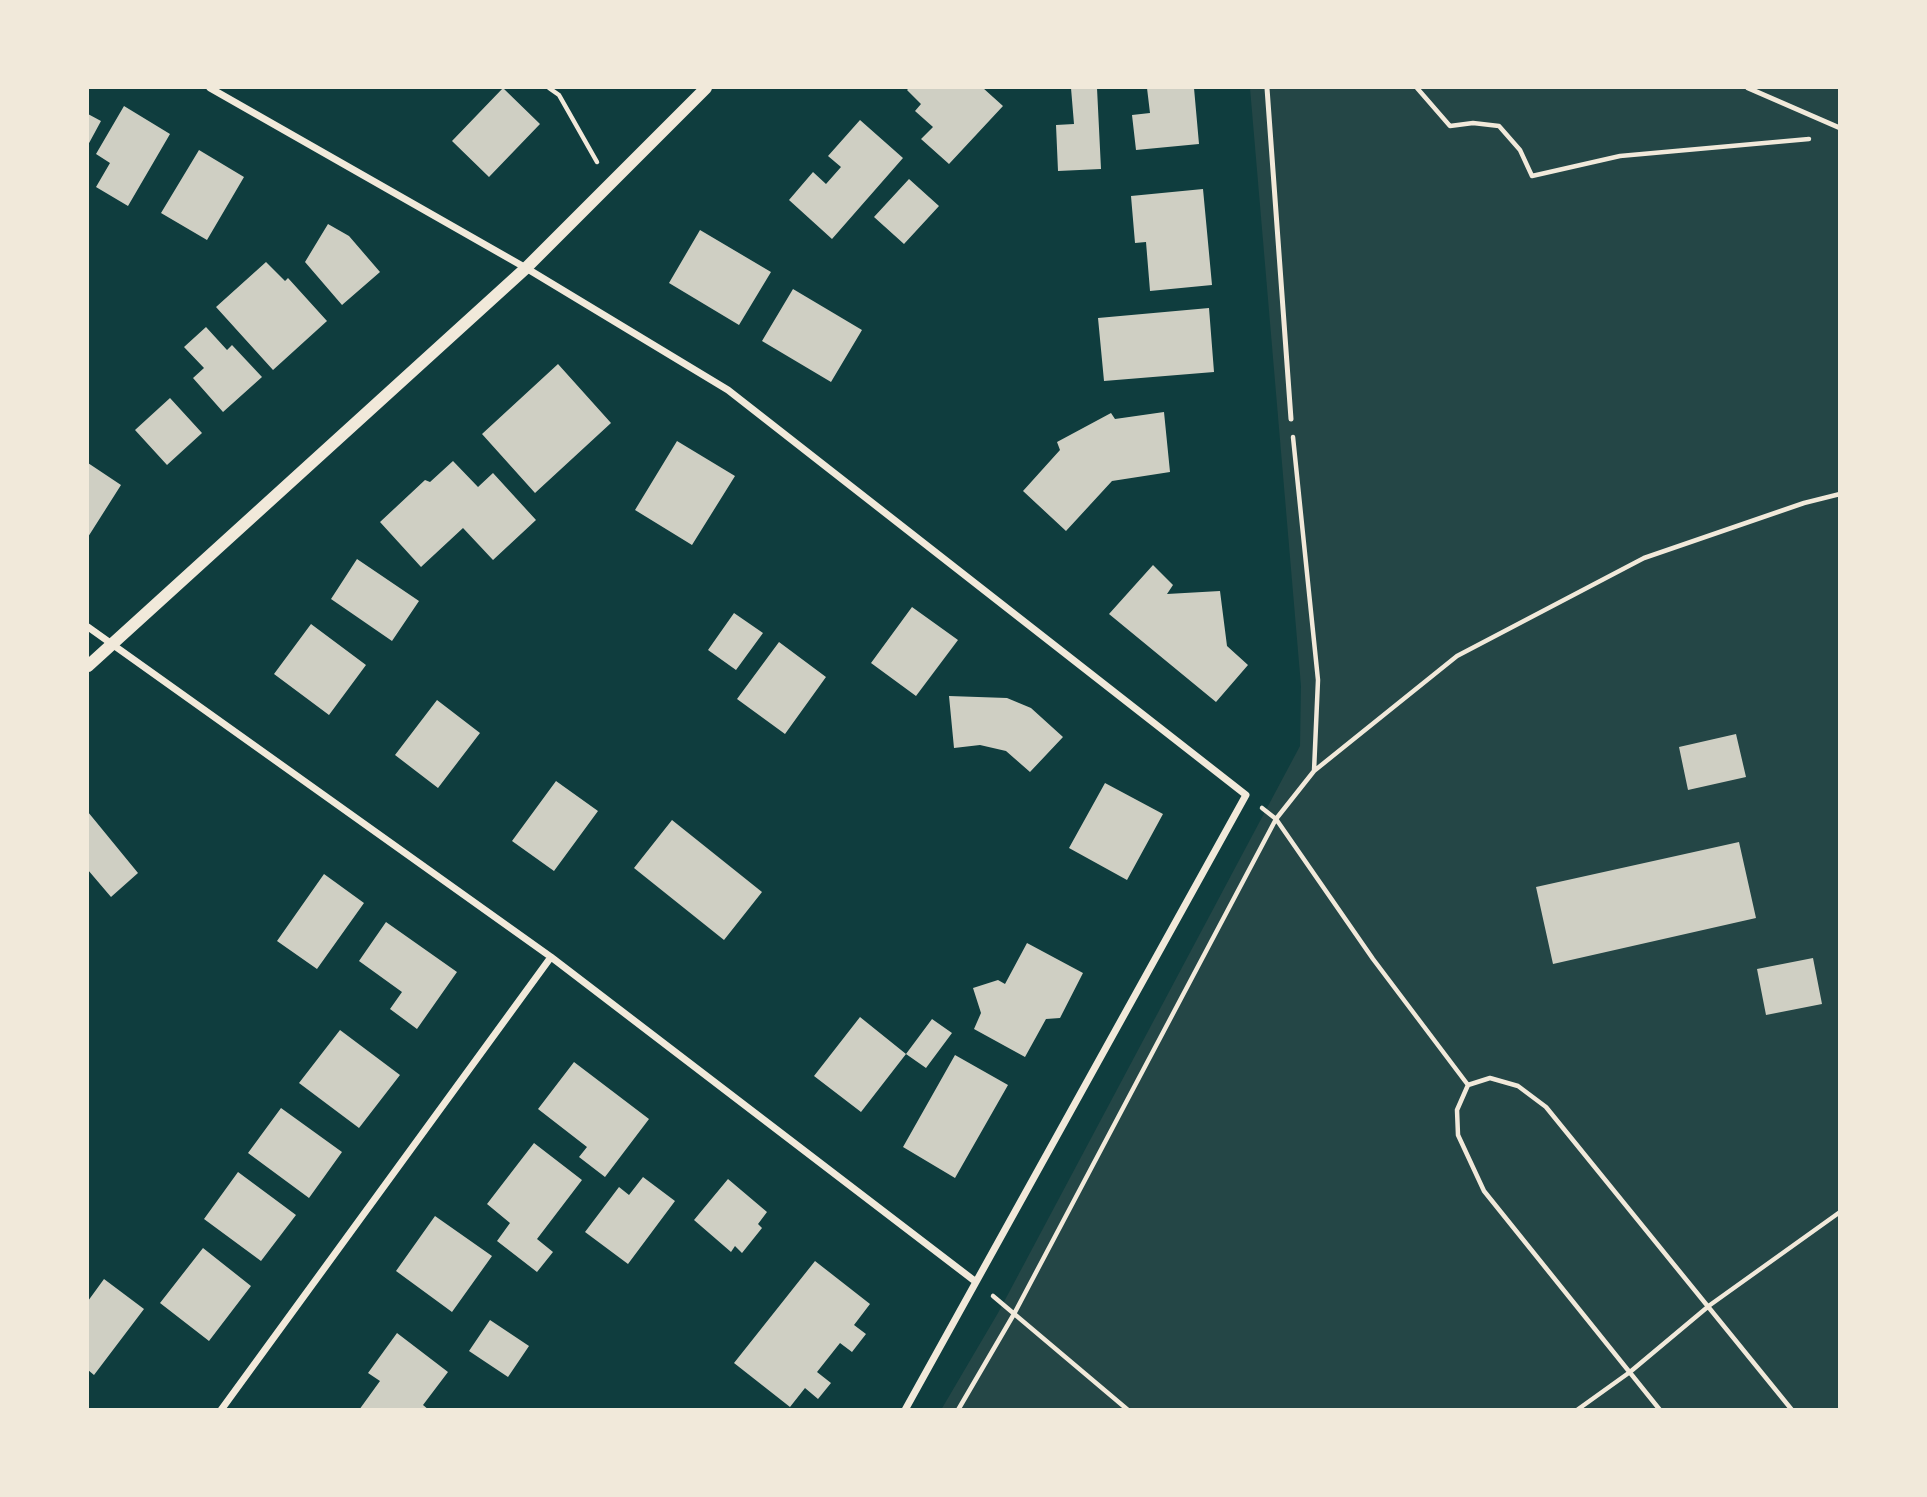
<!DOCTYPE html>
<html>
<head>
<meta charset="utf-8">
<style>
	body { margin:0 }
	#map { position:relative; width:1927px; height:1497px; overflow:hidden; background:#0f3d3e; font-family:"Varela Round",sans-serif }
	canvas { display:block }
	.frame { position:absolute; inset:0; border:89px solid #f1e9da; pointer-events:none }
</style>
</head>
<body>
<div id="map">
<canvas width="1927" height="1497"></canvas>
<div class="frame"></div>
</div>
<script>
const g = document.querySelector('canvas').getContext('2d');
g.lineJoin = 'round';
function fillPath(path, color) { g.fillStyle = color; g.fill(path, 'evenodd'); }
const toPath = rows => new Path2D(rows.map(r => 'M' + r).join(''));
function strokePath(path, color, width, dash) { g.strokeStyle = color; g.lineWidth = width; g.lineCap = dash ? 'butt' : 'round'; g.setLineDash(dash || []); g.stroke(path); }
const green = toPath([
	[1250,88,1839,88,1839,1409,941,1410,998,1313,1300,746,1301,686]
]);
const building = toPath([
	[503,88,540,124,489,177,452,141],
	[909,88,983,88,1003,106,949,164,921,139,933,127,915,111,921,104,907,90],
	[1071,88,1097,88,1101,169,1058,171,1056,125,1074,124],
	[1147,88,1194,88,1199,144,1136,150,1132,115,1150,113],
	[124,106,170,134,128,206,96,187,110,163,96,154],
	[88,114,101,121,88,145],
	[860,120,903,158,832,239,789,200,813,172,826,184,841,167,828,156],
	[199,150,244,177,207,240,161,213],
	[909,179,939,206,904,244,874,217],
	[1203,189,1212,285,1150,291,1146,242,1135,243,1131,196],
	[328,224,349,236,380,272,342,305,305,262],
	[700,230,771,272,739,325,669,283],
	[266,262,285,281,288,278,327,321,273,370,216,307],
	[793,289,862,330,831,382,762,341],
	[1209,308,1214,372,1104,381,1098,318],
	[206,327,227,350,232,345,262,377,223,412,193,378,204,368,184,347],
	[558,364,611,423,535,493,482,434],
	[170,398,202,433,167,465,135,430],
	[1164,412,1170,472,1112,481,1066,531,1023,491,1060,450,1057,442,1111,413,1115,419],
	[677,441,735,476,692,545,635,510],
	[453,461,478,487,493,473,536,520,493,560,463,528,421,567,380,522,425,480,430,482],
	[88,463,121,485,88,537],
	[357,559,419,601,392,641,331,599],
	[1153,565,1173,585,1167,594,1220,591,1227,646,1248,665,1216,702,1109,614],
	[912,607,958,640,916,696,871,663],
	[734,613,763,633,736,670,708,650],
	[311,624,366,665,329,715,274,674],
	[779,642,826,677,785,734,737,699],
	[949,696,1007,698,1031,708,1063,737,1030,772,1006,751,980,745,954,748],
	[437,700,480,733,438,788,395,755],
	[1736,734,1746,777,1688,790,1679,747],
	[556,781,598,811,554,871,512,841],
	[1105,783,1163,814,1127,880,1069,848],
	[88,812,138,873,111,897,88,870],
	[672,820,762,892,724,940,634,868],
	[1739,842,1756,918,1553,964,1536,887],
	[324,874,364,903,317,969,277,941],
	[386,922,457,972,417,1029,390,1009,402,992,359,961],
	[1027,943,1083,973,1060,1018,1046,1019,1025,1057,974,1029,981,1013,973,988,998,980,1005,984],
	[1813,958,1822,1004,1766,1015,1757,969],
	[860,1017,906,1054,861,1112,814,1076],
	[932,1019,952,1033,926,1068,906,1054],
	[340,1030,400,1075,359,1128,299,1083],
	[955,1055,1008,1085,955,1178,903,1147],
	[574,1062,649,1119,605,1177,579,1157,587,1147,538,1109],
	[281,1108,342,1152,309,1198,248,1153],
	[534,1143,582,1180,537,1239,553,1252,537,1272,497,1241,510,1223,487,1204],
	[238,1172,296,1215,261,1261,204,1219],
	[643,1177,675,1201,628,1264,585,1232,619,1187,629,1195],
	[728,1179,767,1212,758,1224,762,1228,742,1253,735,1246,731,1252,694,1220],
	[435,1216,492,1256,452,1312,396,1271],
	[203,1248,251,1286,209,1341,160,1303],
	[815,1261,870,1304,854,1325,866,1334,852,1352,840,1343,817,1372,831,1383,818,1399,805,1388,790,1407,734,1363],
	[104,1279,144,1309,94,1375,88,1370,88,1301],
	[490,1320,529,1346,508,1377,469,1351],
	[397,1333,448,1372,423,1405,429,1410,359,1410,380,1381,368,1373]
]);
const path = toPath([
	[549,88,559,95,597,162],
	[1417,88,1450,126,1473,123,1499,126,1520,150,1532,176,1620,156,1809,139],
	[1314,771,1457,656,1644,558,1804,503,1840,494],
	[1262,808,1276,819,1373,959,1468,1085],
	[993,1296,1128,1410],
	[958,1410,1014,1314,1276,819,1314,771,1318,680,1293,437],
	[1577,1410,1630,1372,1710,1305,1840,1212],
	[1660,1410,1484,1191,1458,1135,1457,1110,1468,1085,1490,1078,1518,1086,1546,1107,1792,1410]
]);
const service = toPath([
	[1267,88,1291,419],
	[1748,88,1840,128]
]);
const minor = toPath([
	[210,88,526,268,728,390,1246,795,905,1410],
	[88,627,551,957,976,1282],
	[221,1410,551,957]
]);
const tertiary = toPath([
	[88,666,526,268,706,88]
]);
fillPath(green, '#244646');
fillPath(building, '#cfcfc3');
strokePath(path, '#f1e9da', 4.5);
strokePath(service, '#f1e9da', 5);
strokePath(minor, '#f1e9da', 7);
strokePath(tertiary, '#f1e9da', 12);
</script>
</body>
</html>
